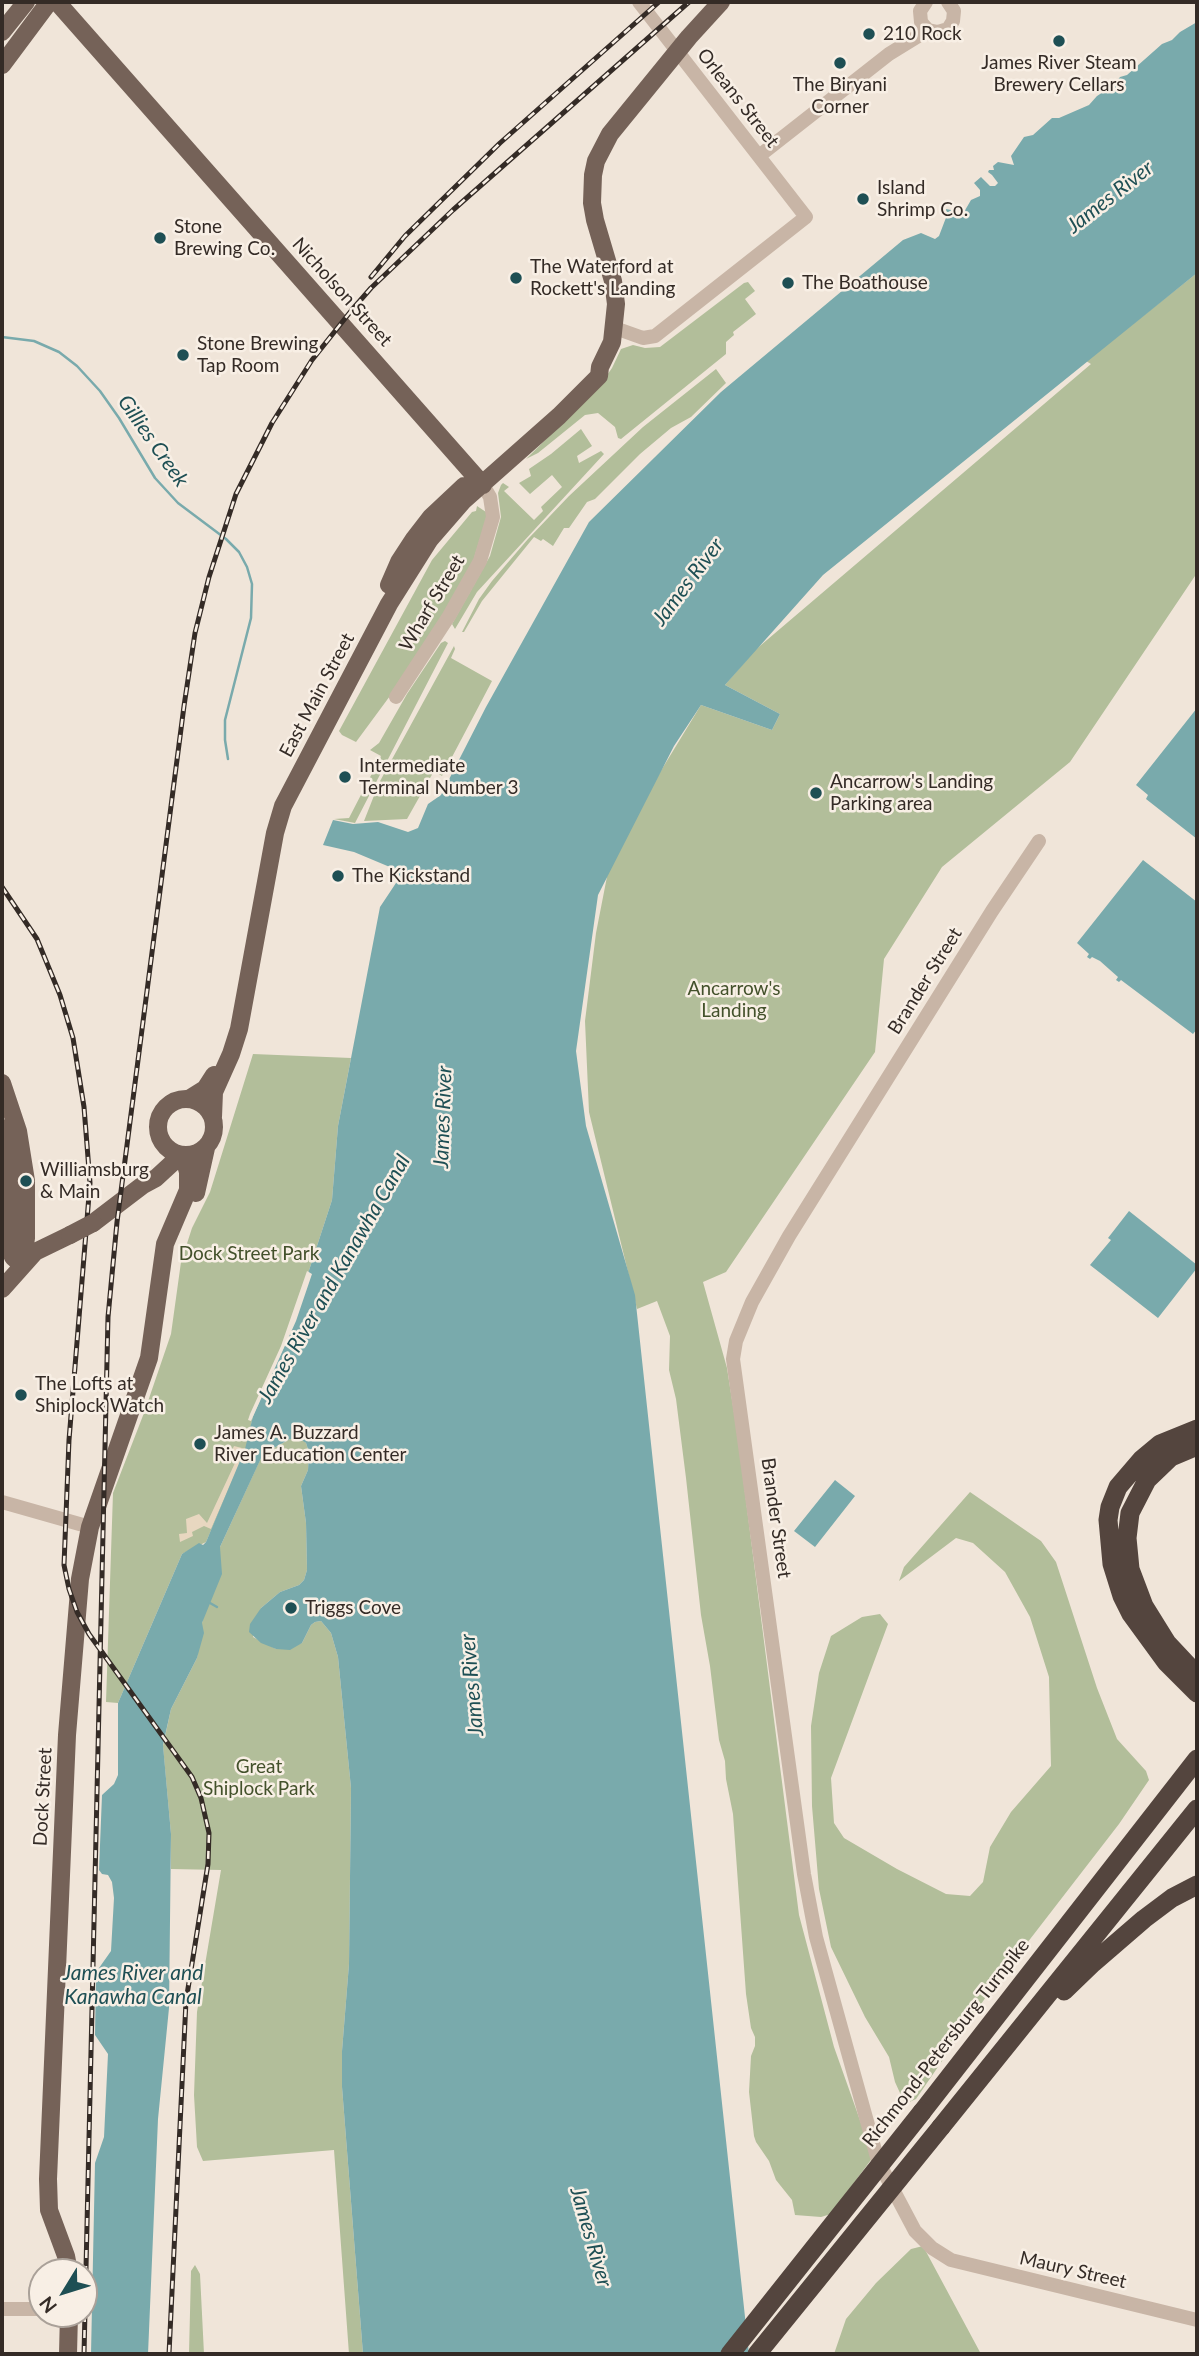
<!DOCTYPE html>
<html>
<head>
<meta charset="utf-8">
<style>
	body { margin:0 }
	#map { position:relative; width:1199px; height:2356px; overflow:hidden; background:#f0e5d9; font-family:Lato,sans-serif }
	canvas { display:block }
	.frame { position:absolute; inset:0; border:4px solid #342b26; pointer-events:none }
	.north { position:absolute; left:28px; top:2258px; width:70px; height:70px; box-sizing:border-box; background:#f8efe5; border:2px solid #aaa199; border-radius:50%; rotate:232deg; font-size:19px; font-weight:700; line-height:28px; text-align:center; color:#342b26 }
	.north::after { content:''; display:block; margin:auto; width:24px; height:32px; background:#1e4f54; clip-path:polygon(50% 0,100% 100%,50% 72%,0 100%) }
</style>
</head>
<body>
<div id="map">
<canvas width="1199" height="2356"></canvas>
<div class="frame"></div>
<div class="north">N</div>
</div>
<script>
const g = document.querySelector('canvas').getContext('2d');
g.lineJoin = 'round';
function fillPath(path, color) { g.fillStyle = color; g.fill(path, 'evenodd'); }
const toPath = rows => new Path2D(rows.map(r => 'M' + r).join(''));
function strokePath(path, color, width, dash) { g.strokeStyle = color; g.lineWidth = width; g.lineCap = dash ? 'butt' : 'round'; g.setLineDash(dash || []); g.stroke(path); }
function write(font, color, halo, rows, align = 'center') {
  g.font = font + ' Lato,sans-serif'; g.lineWidth = 5; g.setLineDash([]); g.textBaseline = 'middle'; g.strokeStyle = halo; g.fillStyle = color; for (const [text, x, y, turn = 0] of rows) {
    g.save(); g.translate(x, y); g.rotate((+turn || 0) * Math.PI / 180); g.textAlign = isNaN(turn) ? turn : align; if (halo) g.strokeText(text, 0, 0); g.fillText(text, 0, 0); g.restore();
  }
}
const green = toPath([
	[1197,273,1197,573,1070,762,942,867,884,959,875,1052,726,1272,703,1282,727,1368,738,1438,799,1915,834,2047,873,2157,831,2214,821,2217,795,2215,792,2200,776,2180,769,2161,756,2142,754,2136,749,2092,751,2056,755,2046,755,2037,751,2028,746,1994,733,1814,726,1779,725,1761,719,1740,710,1666,701,1615,686,1478,676,1399,669,1370,670,1336,657,1301,637,1309,589,1112,585,1021,596,933,612,851,701,705,772,730,780,714,725,685,754,651,1091,364,1086,361],
	[748,282,755,291,745,299,756,314,733,332,734,335,726,342,726,354,621,439,618,438,615,427,598,413,585,415,538,453,526,459,598,388,612,368,621,349,633,345,645,348,660,347,744,283],
	[716,369,726,383,691,417,671,428,640,454,595,499,587,502,569,528,564,528,553,546,543,539,541,541,534,537,482,601,464,632,462,632,479,599,492,581,528,539,569,496,643,427],
	[581,429,592,446,577,456,579,463,601,451,604,454,477,592,455,629,452,624,490,556,501,517,498,493,501,485,503,483,509,487,504,491,534,520,543,511,541,507,562,487,552,475,530,494,519,483,531,476,529,469,551,454],
	[477,506,486,512,486,519,472,565,415,662,356,742,342,735,339,731,432,560,472,512,476,511],
	[445,641,448,643,355,823,334,819,349,818,381,756,370,750,379,743,407,694,441,643],
	[454,646,455,649,451,658,492,681,471,721,442,776,434,771,407,819,364,821,379,783],
	[253,1054,351,1058,338,1126,332,1200,284,1347,253,1416,246,1449,206,1542,182,1554,118,1703,106,1702,113,1493,144,1413,171,1334,181,1262,192,1228,210,1192],
	[300,1438,306,1443,309,1452,308,1470,301,1486,306,1523,307,1570,304,1580,299,1585,280,1592,261,1608,253,1637,276,1649,302,1643,311,1625,315,1622,321,1621,331,1633,338,1657,351,1788,349,1964,342,2051,342,2087,363,2354,349,2354,334,2150,203,2161,197,2147,194,2095,197,2012,221,1870,171,1869,171,1834,163,1746,171,1709,197,1658,202,1623,220,1547,260,1460,263,1454,290,1439],
	[970,1492,1041,1541,1056,1562,1097,1688,1117,1739,1146,1771,1149,1780,1119,1824,990,1991,916,2099,905,2104,895,2082,889,2057,865,2017,831,1947,819,1889,812,1806,811,1726,819,1673,831,1636,862,1617,880,1614,888,1624,831,1778,834,1823,844,1838,897,1869,946,1894,970,1896,983,1882,990,1847,1011,1812,1051,1766,1049,1677,1030,1617,1005,1572,973,1543,956,1538,899,1581,904,1567],
	[923,2246,981,2354,834,2354,846,2319,876,2283,911,2249],
	[195,2265,200,2274,204,2354,189,2354,191,2271]
]);
const plaza = toPath([
	[234,1446,246,1449,211,1529,204,1526,192,1532,193,1536,180,1542,179,1534,187,1533,186,1519,199,1514,207,1523,235,1463,232,1450]
]);
const water = toPath([
	[1197,22,1197,273,823,575,725,685,780,714,772,730,701,705,674,746,598,895,576,1051,586,1126,635,1295,749,2354,363,2354,342,2087,342,2051,349,1964,351,1788,338,1657,331,1633,321,1621,315,1622,311,1625,302,1643,290,1650,276,1649,261,1643,249,1632,250,1624,261,1608,280,1592,299,1585,304,1580,307,1570,306,1523,301,1486,308,1470,309,1452,306,1443,300,1439,290,1439,263,1454,220,1547,222,1574,202,1623,204,1633,197,1658,171,1709,163,1745,171,1834,169,2008,158,2119,148,2354,91,2354,95,2163,104,2137,108,2054,95,2035,96,1978,99,1968,111,1951,114,1898,112,1882,108,1875,102,1874,99,1870,102,1795,114,1784,118,1775,118,1703,182,1554,199,1543,203,1545,206,1542,245,1449,253,1416,284,1347,332,1200,338,1126,380,907,400,877,397,870,354,852,323,845,333,820,353,824,378,822,408,832,418,828,428,804,441,795,486,707,589,522,721,392,903,240,921,233,935,239,939,236,947,215,946,209,951,210,954,215,964,212,971,200,980,196,980,190,974,183,981,177,990,186,995,186,998,183,992,175,988,172,989,170,994,170,993,166,998,162,1014,165,1011,156,1024,137,1033,135,1052,118,1059,118,1089,105,1097,96,1114,85,1120,77,1127,75,1162,44,1172,40,1180,32],
	[1197,708,1197,839,1146,799,1148,795,1136,785],
	[1143,860,1197,902,1197,1029,1193,1034,1121,980,1119,982,1116,980,1118,977,1100,961,1092,957,1090,959,1087,957,1089,954,1077,943],
	[1129,1211,1197,1265,1197,1268,1158,1318,1090,1265,1111,1240,1108,1238],
	[835,1480,855,1496,815,1547,794,1531]
]);
const pier = toPath([
	[307,1271,312,1274,296,1321,251,1421,248,1420,250,1414,281,1346]
]);
const stream = toPath([
	[2,337,34,341,59,352,77,366,100,391,119,418,155,478,178,503,226,539,239,552,247,567,252,584,251,618,225,720,225,740,228,759],
	[210,1603,217,1607]
]);
const minor = toPath([
	[926,2,920,11,921,22,928,30,938,32,948,29,953,21,954,11,948,2],
	[759,156,889,54,928,30],
	[615,328,643,338,655,336,806,217,639,2],
	[396,697,449,616,480,561,493,517,490,497,483,485],
	[1039,841,992,911,789,1236,752,1302,736,1341,733,1359,804,1874,816,1937,878,2161,915,2231,932,2248,951,2260,1197,2320],
	[2,1502,90,1527],
	[2,2309,42,2309]
]);
const major = toPath([
	[57,2,483,485],
	[2,32,26,2],
	[2,65,49,2],
	[389,585,399,562,414,539,431,517,464,486],
	[2,1083,18,1131,26,1181,26,1238,22,1265],
	'158 1127a28 28 0 1 1 56 0a28 28 0 1 1-56 0Z',
	[189,1099,205,1089,214,1075],
	[213,1117,214,1092,231,1054,239,1029,275,833,283,806,389,604,430,539,463,501,559,416,599,376,600,367,612,342,616,304,613,281,595,220,592,203,593,175,596,161,610,134,689,37,721,2],
	[2,1128,13,1199,11,1252,13,1257,22,1265],
	[196,1193,206,1148],
	[93,1223,143,1185,156,1178,181,1155],
	[2,1289,35,1252,70,1235],
	[69,2272,66,2256,49,2210,48,2179,67,1735,80,1579,90,1527,149,1358,165,1244,188,1190,188,1172,183,1155],
	[68,2354,69,2314]
]);
const highway = toPath([
	[1197,1429,1160,1444,1142,1459,1118,1487,1110,1507,1108,1520,1112,1564,1122,1596,1131,1614,1166,1662,1197,1693],
	[1197,1446,1171,1457,1147,1480,1130,1513,1127,1538,1130,1569,1144,1606,1167,1643,1197,1675],
	[1064,1991,1093,1963,1144,1919,1172,1898,1197,1885],
	[922,2112,1197,1759],
	[941,2127,1197,1809]
]);
const rail = toPath([
	[371,277,405,236,500,143,659,2],
	[2,887,37,939,60,995,73,1038,84,1107,90,1183,69,1440,64,1565,69,1589,77,1612,89,1634,192,1777,201,1798,209,1833,208,1864,186,2001,169,2354],
	[84,2354,108,1317,117,1222,184,706,195,633,209,577,236,494,272,423,312,360,351,311,371,288,453,210,689,2]
]);
const majorBridge = toPath([
	[70,1235,93,1223]
]);
const highwayBridge = toPath([
	[730,2354,922,2112],
	[757,2354,941,2127]
]);
const markers = [
	[869,34,7,"#1e4f54"],
	[1059,41,7,"#1e4f54"],
	[840,63,7,"#1e4f54"],
	[863,199,7,"#1e4f54"],
	[160,238,7,"#1e4f54"],
	[516,278,7,"#1e4f54"],
	[788,283,7,"#1e4f54"],
	[183,355,7,"#1e4f54"],
	[345,777,7,"#1e4f54"],
	[816,793,7,"#1e4f54"],
	[338,876,7,"#1e4f54"],
	[26,1181,7,"#1e4f54"],
	[21,1395,7,"#1e4f54"],
	[200,1444,7,"#1e4f54"],
	[291,1608,7,"#1e4f54"]
];
const poiNames = [
	["210 Rock",883,34],
	["James River Steam",1059,63,"center"],
	["Brewery Cellars",1059,85,"center"],
	["The Biryani",840,85,"center"],
	["Corner",840,107,"center"],
	["Island",877,188],
	["Shrimp Co.",877,210],
	["Stone",174,227],
	["Brewing Co.",174,249],
	["The Waterford at",530,267],
	["Rockett's Landing",530,289],
	["The Boathouse",802,283],
	["Stone Brewing",197,344],
	["Tap Room",197,366],
	["Intermediate",359,766],
	["Terminal Number 3",359,788],
	["Ancarrow's Landing",830,782],
	["Parking area",830,804],
	["The Kickstand",352,876],
	["Williamsburg",40,1170],
	["& Main",40,1192],
	["The Lofts at",35,1384],
	["Shiplock Watch",35,1406],
	["James A. Buzzard",214,1433],
	["River Education Center",214,1455],
	["Triggs Cove",305,1608]
];
const streetNames = [
	["Orleans Street",738,98,52],
	["Nicholson Street",342,292,48],
	["Wharf Street",432,603,-59],
	["East Main Street",317,695,-62],
	["Brander Street",925,981,-58],
	["Brander Street",776,1518,82],
	["Dock Street",43,1797,-87],
	["Richmond-Petersburg Turnpike",946,2043,-52],
	["Maury Street",1073,2270,13]
];
const parkNames = [
	["Ancarrow's",734,989],
	["Landing",734,1011],
	["Dock Street Park",249,1254],
	["Great",259,1767],
	["Shiplock Park",259,1789]
];
const waterNames = [
	["James River",1110,197,-38],
	["Gillies Creek",153,441,55],
	["James River",688,582,-53],
	["James River",443,1117,-88],
	["James River and Kanawha Canal",334,1279,-60],
	["James River",472,1685,-95],
	["James River and",133,1973],
	["Kanawha Canal",133,1997],
	["James River",591,2237,74]
];
fillPath(green, '#b2be9a');
fillPath(plaza, '#e8d7c0');
fillPath(water, '#79aaac');
fillPath(pier, '#f0e5d9');
strokePath(stream, '#79aaac', 2.5);
strokePath(minor, '#c8b5a6', 14);
strokePath(major, '#756258', 18);
strokePath(highway, '#54453e', 19);
strokePath(rail, '#342b26', 5);
strokePath(rail, '#f8efe5', 2.5, [8]);
strokePath(majorBridge, '#756258', 18);
strokePath(highwayBridge, '#54453e', 19);
for (const [x, y, r, color] of markers) { const dot = new Path2D(); dot.arc(x, y, r, 0, 2 * Math.PI); g.fillStyle = color; g.fill(dot); strokePath(dot, '#f8efe5', 2.5); }
write('19px', '#342b26', '#f8efe5', poiNames, 'left');
write('19px', '#342b26', '#f8efe5', streetNames);
write('19px', '#43512b', '#f8efe5', parkNames);
write('italic 21px', '#1e4f54', '#f8efe5', waterNames);
</script>
</body>
</html>
